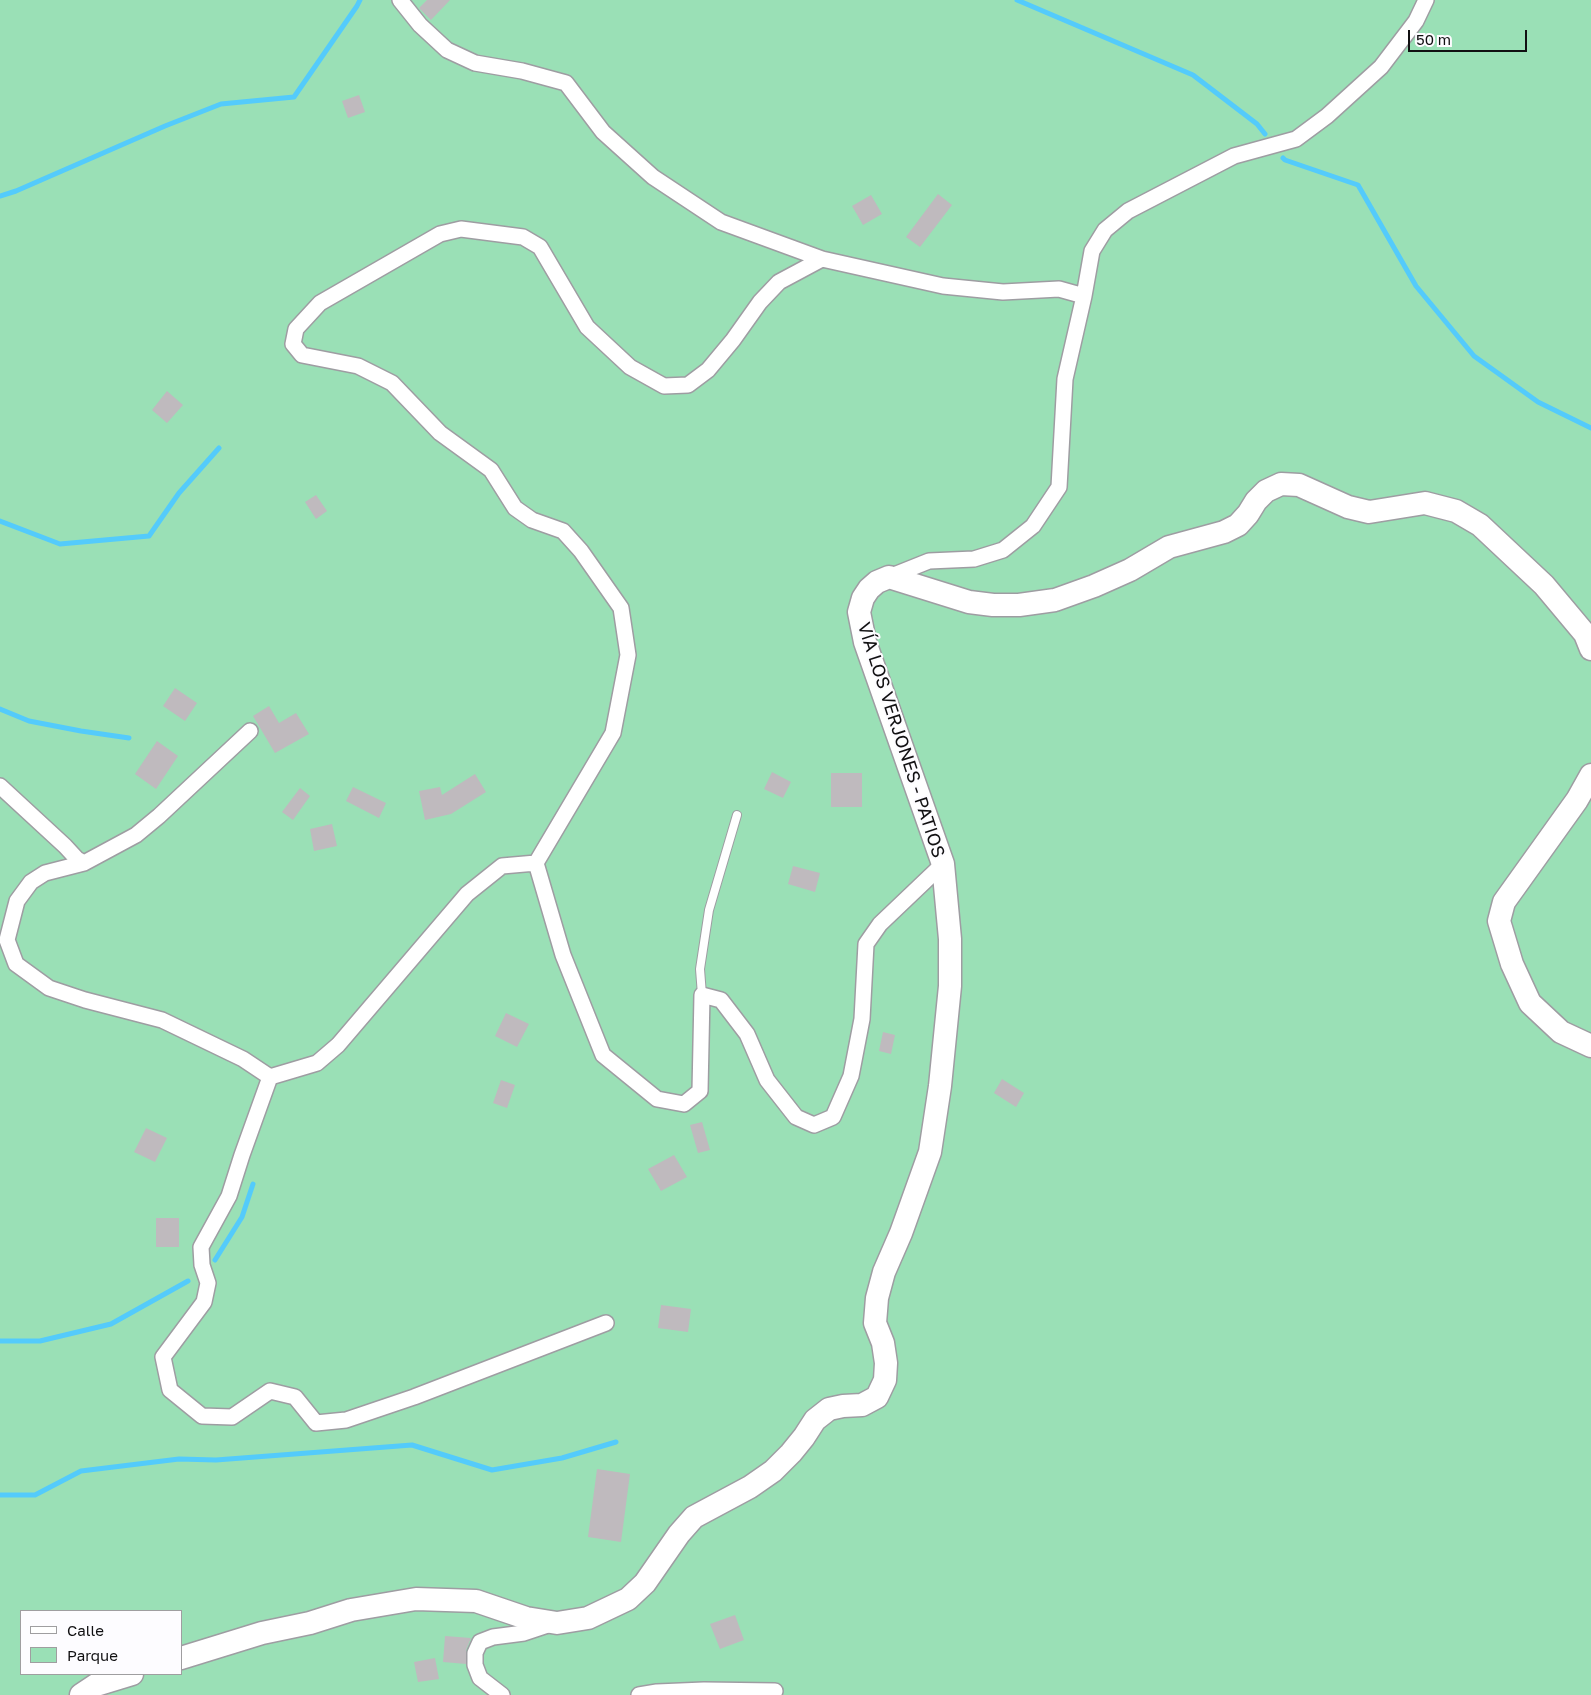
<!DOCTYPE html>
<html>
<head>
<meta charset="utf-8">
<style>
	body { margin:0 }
	#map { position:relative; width:1591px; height:1695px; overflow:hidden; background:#efeff4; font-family:"Golos Text",sans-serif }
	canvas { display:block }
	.legend { position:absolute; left:20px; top:1610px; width:162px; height:65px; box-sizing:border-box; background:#fdfcff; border:1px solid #9f9ea0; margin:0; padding:6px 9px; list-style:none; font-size:15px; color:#111012 }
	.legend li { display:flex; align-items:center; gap:10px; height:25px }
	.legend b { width:25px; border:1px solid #9f9ea0 }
	.scale { position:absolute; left:1408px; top:30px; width:119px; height:22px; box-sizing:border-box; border:2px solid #111012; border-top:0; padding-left:6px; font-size:15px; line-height:18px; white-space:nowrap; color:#111012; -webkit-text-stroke:4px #fdfcff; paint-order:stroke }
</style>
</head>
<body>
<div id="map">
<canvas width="1591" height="1695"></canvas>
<ul class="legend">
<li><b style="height:6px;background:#fff"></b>Calle</li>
<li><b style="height:14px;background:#9ae0b6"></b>Parque</li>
</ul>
<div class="scale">50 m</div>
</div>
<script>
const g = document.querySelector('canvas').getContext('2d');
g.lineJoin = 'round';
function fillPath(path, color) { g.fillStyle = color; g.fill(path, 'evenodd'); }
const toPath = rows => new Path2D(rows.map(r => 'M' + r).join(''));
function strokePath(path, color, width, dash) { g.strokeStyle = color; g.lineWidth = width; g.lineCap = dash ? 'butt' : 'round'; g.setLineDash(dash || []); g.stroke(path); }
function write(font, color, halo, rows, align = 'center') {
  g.font = font + ' "Golos Text",sans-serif'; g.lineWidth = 4; g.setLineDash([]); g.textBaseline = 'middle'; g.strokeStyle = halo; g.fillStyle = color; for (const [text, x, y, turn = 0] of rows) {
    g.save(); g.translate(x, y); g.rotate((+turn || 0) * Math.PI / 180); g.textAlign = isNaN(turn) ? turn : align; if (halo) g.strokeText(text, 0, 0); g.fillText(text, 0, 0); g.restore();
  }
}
const green = toPath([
	[0,0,1591,0,1591,1695,0,1695],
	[21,1611,181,1611,181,1674,21,1674]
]);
const stream = toPath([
	[1017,0,1193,75,1257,124,1265,134],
	[1283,158,1285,160,1358,185,1416,286,1474,356,1538,402,1591,428],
	[0,196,16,191,165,126,221,104,294,97,357,6,360,0],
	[0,521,60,544,149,536,179,493,219,448],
	[0,709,29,721,81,731,129,738],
	[215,1260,242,1217,253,1184],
	[0,1341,40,1341,111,1324,188,1281],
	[0,1495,35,1495,81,1471,179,1459,216,1460,412,1445,492,1470,562,1458,616,1442]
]);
const building = toPath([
	[427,0,450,0,431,20,419,8],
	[359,95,365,112,348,118,342,101],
	[938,194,952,205,920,247,906,237],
	[871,195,882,214,863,225,852,206],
	[167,391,183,405,167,423,152,410],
	[316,495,327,511,316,519,305,502],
	[175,688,197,703,185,721,163,706],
	[269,706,279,723,296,713,309,734,275,753,253,716],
	[157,741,178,756,156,789,135,774],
	[772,772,791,782,783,798,764,789],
	[831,773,862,773,862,807,831,807],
	[475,774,486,792,451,814,425,820,419,791,440,787,442,795],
	[353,787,386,803,379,818,346,801],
	[300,788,310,796,293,820,282,812],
	[332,824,337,846,314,851,310,829],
	[793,866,820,873,815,892,788,884],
	[506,1013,529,1024,517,1047,495,1036],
	[883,1032,895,1035,891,1054,879,1051],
	[1002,1079,1024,1093,1016,1107,994,1093],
	[501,1080,515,1085,507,1108,493,1103],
	[702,1122,710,1150,698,1153,690,1125],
	[146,1128,167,1138,155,1162,134,1152],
	[674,1155,687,1177,661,1191,648,1169],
	[156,1218,179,1218,179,1247,156,1247],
	[661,1305,691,1309,688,1332,658,1328],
	[597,1469,630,1474,621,1542,588,1537],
	[735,1615,744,1640,720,1649,710,1624],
	[445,1636,471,1638,466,1650,466,1664,443,1662],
	[435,1658,439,1679,418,1682,414,1662]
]);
const lane = toPath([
	[702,995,700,969,709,910,737,815]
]);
const street = toPath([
	[400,0,420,25,447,50,475,63,522,71,566,83,603,132,653,177,721,222,822,259,943,286,1003,292,1059,289,1084,296],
	[822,259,779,282,760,302,733,340,708,370,688,385,664,386,630,367,587,327,540,247,523,237,461,229,440,234,320,303,296,329,293,344,302,355,358,366,392,383,440,433,491,470,515,508,532,520,563,531,581,551,621,608,628,655,613,733,536,863,563,955,603,1055,657,1099,684,1104,700,1091,702,995,721,1000,747,1034,767,1080,796,1117,814,1125,833,1117,851,1076,862,1019,866,944,880,924,943,864],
	[889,577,929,561,974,559,1003,550,1033,526,1059,487,1065,379,1084,296,1092,251,1105,230,1128,211,1234,156,1296,139,1327,116,1381,67,1416,21,1426,0],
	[250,731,159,816,136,835,84,863,45,873,31,882,17,901,7,940,16,964,49,988,85,1000,162,1020,243,1059,270,1077],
	[0,786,65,846,77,859,84,863],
	[270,1077,242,1155,229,1196,201,1247,202,1265,208,1283,204,1302,163,1357,170,1390,202,1416,232,1417,270,1391,295,1397,316,1423,346,1420,414,1397,606,1323],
	[270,1077,317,1063,338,1045,467,894,502,866,536,863],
	[502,1695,480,1678,475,1665,475,1653,480,1642,493,1637,524,1633,551,1624],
	[639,1695,657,1692,704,1690,775,1691]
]);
const secondary = toPath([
	[1591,775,1577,800,1504,902,1499,921,1512,964,1530,1003,1561,1032,1591,1046],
	[181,1658,262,1633,310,1623,351,1610,416,1599,476,1601,526,1618,557,1623,588,1618,628,1599,645,1583,679,1534,694,1517,750,1487,773,1471,791,1453,804,1437,815,1420,829,1409,843,1406,862,1405,877,1397,885,1380,886,1363,883,1343,875,1323,877,1298,884,1272,901,1233,930,1152,940,1086,950,986,950,939,943,864,865,642,859,612,863,598,869,589,877,582,889,577,969,602,993,605,1019,605,1055,600,1094,586,1130,570,1169,547,1224,532,1238,525,1248,514,1256,501,1266,491,1281,484,1299,485,1348,507,1369,512,1425,503,1456,511,1480,525,1544,585,1585,634,1591,649],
	[81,1695,96,1685,132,1674]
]);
const streetNames = [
	["VÍA LOS VERJONES - PATIOS",901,740,72]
];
fillPath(green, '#9ae0b6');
strokePath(stream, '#54cbfb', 5);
fillPath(building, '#bfbabe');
strokePath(lane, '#9e9da2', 10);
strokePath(street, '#9e9da2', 18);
strokePath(secondary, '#9e9da2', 25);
strokePath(lane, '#fff', 8);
strokePath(street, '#fff', 15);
strokePath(secondary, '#fff', 22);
write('18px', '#111012', '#fdfcff', streetNames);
</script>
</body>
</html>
